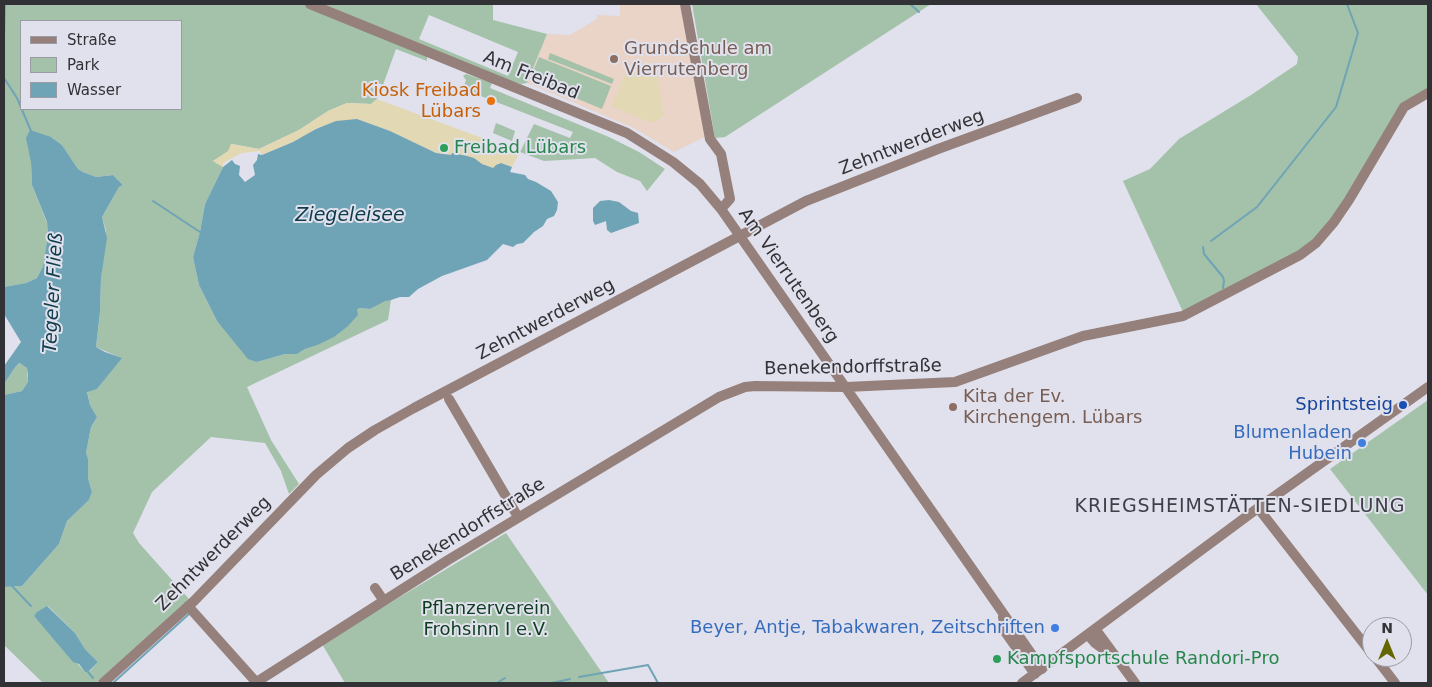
<!DOCTYPE html>
<html>
<head>
<meta charset="utf-8">
<style>
	body { margin:0 }
	#map { position:relative; width:1432px; height:687px; overflow:hidden; background:#e0e1ec; font-family:"DejaVu Sans",sans-serif }
	canvas { display:block }
	.frame { position:absolute; inset:0; border:5px solid #323236; pointer-events:none }
	.legend { position:absolute; left:20px; top:20px; width:162px; height:90px; box-sizing:border-box; background:#e0e1ec; border:1px solid #9a9ba3; margin:0; padding:6px 9px; list-style:none; font-size:15px; color:#323236 }
	.legend li { display:flex; align-items:center; gap:10px; height:25px }
	.legend b { width:25px; border:1px solid #9a9ba3 }
	.north { position:absolute; left:1362px; top:617px; width:50px; height:50px; box-sizing:border-box; background:#e0e1ec; border:1px solid #9a9ba3; border-radius:50%; rotate:0deg; font-size:14px; font-weight:700; line-height:20px; text-align:center; color:#323236 }
	.north::after { content:''; display:block; margin:auto; width:18px; height:22px; background:#656600; clip-path:polygon(50% 0,100% 100%,50% 72%,0 100%) }
</style>
</head>
<body>
<div id="map">
<canvas width="1432" height="687"></canvas>
<div class="frame"></div>
<ul class="legend">
<li><b style="height:6px;background:#96807b"></b>Straße</li>
<li><b style="height:14px;background:#a3c2a9"></b>Park</li>
<li><b style="height:14px;background:#6fa3b6"></b>Wasser</li>
</ul>
<div class="north">N</div>
</div>
<script>
const g = document.querySelector('canvas').getContext('2d');
g.lineJoin = 'round';
function fillPath(path, color) { g.fillStyle = color; g.fill(path, 'evenodd'); }
const toPath = rows => new Path2D(rows.map(r => 'M' + r).join(''));
function strokePath(path, color, width, dash) { g.strokeStyle = color; g.lineWidth = width; g.lineCap = dash ? 'butt' : 'round'; g.setLineDash(dash || []); g.stroke(path); }
function write(font, color, halo, rows, align = 'center') {
  g.font = font + ' "DejaVu Sans",sans-serif'; g.lineWidth = 4; g.setLineDash([]); g.textBaseline = 'middle'; g.strokeStyle = halo; g.fillStyle = color; for (const [text, x, y, turn = 0] of rows) {
    g.save(); g.translate(x, y); g.rotate((+turn || 0) * Math.PI / 180); g.textAlign = isNaN(turn) ? turn : align; if (halo) g.strokeText(text, 0, 0); g.fillText(text, 0, 0); g.restore();
  }
}
const education = toPath([
	[620,4,683,4,705,137,674,152,634,128,527,83,547,34,570,35,597,19,597,15,620,16]
]);
const green = toPath([
	[4,4,493,4,493,20,547,34,527,83,521,84,427,57,427,61,396,49,383,85,375,82,372,88,380,92,377,99,371,104,347,103,328,111,299,130,259,149,232,144,229,151,213,161,223,167,205,204,200,232,193,257,199,285,217,321,257,362,285,354,297,354,305,349,315,346,359,308,370,309,385,300,391,300,388,320,247,387,271,440,299,484,289,494,281,471,265,443,211,437,152,492,133,533,139,543,189,599,96,683,43,683,4,645,4,587,22,586,59,544,67,521,89,500,92,492,88,478,88,459,86,453,91,427,97,417,90,405,87,391,97,389,121,358,96,347,100,312,101,278,106,231,102,217,119,187,123,185,113,175,96,177,83,172,78,169,62,145,51,137,31,162,32,185,47,223,48,235,43,266,37,278,26,283,4,287],
	[429,15,518,52,508,76,419,39],
	[21,21,181,21,181,109,21,109],
	[48,606,75,633,85,649,98,662,90,671,85,672,34,616],
	[692,4,931,4,725,137,715,138],
	[1256,4,1428,4,1428,90,1417,96,1332,220,1315,240,1298,252,1183,312,1123,181,1150,169,1179,139,1251,95,1297,64,1298,57],
	[550,53,614,79,612,84,548,59],
	[539,57,611,86,602,109,530,79],
	[466,74,492,83,490,88,609,137,639,152,665,169,647,191,640,181,617,172,595,158,544,161,520,152,534,124,570,138,573,132,463,89,466,80,463,76],
	[496,123,515,131,512,141,493,133],
	[21,363,27,368,28,382,22,391,4,395,4,384,16,366],
	[1428,400,1428,595,1330,469],
	[506,533,609,683,345,683,322,644]
]);
const sand = toPath([
	[656,69,664,116,651,123,612,106,625,75],
	[377,99,520,152,512,167,501,163,496,165,493,169,482,164,436,153,390,131,357,119,317,128,302,138,262,155,260,151,242,153,223,163,223,167,213,161,228,151,231,144,259,149,299,130,328,111,347,103,371,104]
]);
const water = toPath([
	[357,119,390,131,436,153,451,155,452,153,467,156,474,158,482,164,493,168,496,165,501,163,512,167,510,172,525,175,528,179,536,182,551,191,558,202,557,210,554,216,547,219,543,226,534,232,523,243,517,244,513,247,503,244,487,260,442,276,418,289,409,297,400,297,391,300,385,301,370,309,359,308,357,310,358,315,348,326,334,337,315,346,305,349,297,354,285,354,257,362,248,359,217,321,199,285,193,257,200,232,205,204,223,167,232,160,235,164,240,166,239,175,245,182,255,175,253,165,257,160,258,154,262,155,293,142,316,129,336,121],
	[30,130,51,137,62,145,78,169,83,172,96,177,113,175,123,185,119,187,102,217,107,238,101,278,100,312,96,347,105,352,122,358,97,389,87,392,90,405,97,417,91,427,86,453,88,459,88,478,92,492,89,500,67,521,59,544,22,586,4,587,4,395,22,391,28,382,28,375,27,368,20,363,16,366,4,384,4,366,21,342,4,314,4,287,26,283,37,278,43,266,48,235,47,222,32,185,31,162,26,138],
	[609,200,619,202,631,211,638,213,639,223,611,233,607,230,606,221,595,225,593,221,593,208,600,201],
	[47,606,75,633,85,649,98,662,88,672,85,672,79,664,73,662,34,616,37,612]
]);
const stream = toPath([
	[910,4,919,12],
	[4,39,5,4],
	[4,78,17,98,31,131],
	[153,201,200,232],
	[1211,241,1257,207,1336,107,1358,33,1347,4],
	[1203,247,1204,254,1223,277,1224,281,1223,288],
	[12,586,31,606],
	[88,672,93,678],
	[579,677,648,665,658,683],
	[113,683,189,614],
	[497,683,505,678],
	[552,683,570,679]
]);
const minor = toPath([
	[310,4,627,133,673,162,700,184,721,209,1042,669],
	[685,4,710,139,721,154,730,199,721,209],
	[449,399,518,517],
	[1258,508,1372,654],
	[375,588,384,601],
	[188,606,256,682],
	[1003,617,1006,633,1035,674],
	[1096,630,1135,683],
	[1088,635,1095,643,1110,654],
	[1375,657,1395,683],
	[103,683,194,601,316,475,348,448,375,430,414,408,806,201,938,149,1077,98],
	[255,683,448,560,719,397,745,387,755,386,846,387,955,382,1083,336,1183,316,1300,255,1316,243,1334,222,1349,200,1404,107,1428,93],
	[1022,683,1258,508,1428,387]
]);
const markers = [
	[614,59,5,"#8d6e63"],
	[491,101,5,"#e8710a"],
	[444,148,5,"#2e9e5b"],
	[1403,405,5,"#1a4fb4"],
	[953,407,5,"#8d6e63"],
	[1362,443,5,"#3f7fe0"],
	[1055,628,5,"#3f7fe0"],
	[997,659,5,"#2e9e5b"]
];
const educationNames = [
	["Grundschule am",624,49],
	["Vierrutenberg",624,70],
	["Kita der Ev.",963,397],
	["Kirchengem. Lübars",963,418]
];
const streetNames = [
	["Am Freibad",531,76,22],
	["Zehntwerderweg",912,143,-21],
	["Am Vierrutenberg",788,276,55],
	["Zehntwerderweg",546,320,-28],
	["Benekendorffstraße",853,368,-1],
	["Benekendorffstraße",468,530,-32],
	["Zehntwerderweg",214,554,-45]
];
const foodNames = [
	["Kiosk Freibad",481,91],
	["Lübars",481,112]
];
const leisureNames = [
	["Freibad Lübars",454,148],
	["Kampfsportschule Randori-Pro",1007,659]
];
const transitNames = [
	["Sprintsteig",1393,405]
];
const shopNames = [
	["Blumenladen",1352,433],
	["Hubein",1352,454],
	["Beyer, Antje, Tabakwaren, Zeitschriften",1045,628]
];
const parkNames = [
	["Pflanzerverein",486,609],
	["Frohsinn I e.V.",486,630]
];
const waterNames = [
	["Ziegeleisee",350,216],
	["Tegeler Fließ",54,293,-87]
];
const neighbourhoodNames = [
	["KRIEGSHEIMSTÄTTEN-SIEDLUNG",1240,507]
];
fillPath(education, '#ead3c7');
fillPath(green, '#a3c2a9');
fillPath(sand, '#e2d8b3');
fillPath(water, '#6fa3b6');
strokePath(stream, '#6fa3b6', 2);
strokePath(minor, '#96807b', 10);
for (const [x, y, r, color] of markers) { const dot = new Path2D(); dot.arc(x, y, r, 0, 2 * Math.PI); g.fillStyle = color; g.fill(dot); strokePath(dot, '#e0e1ec', 2); }
write('18px', '#785e54', '#e0e1ec', educationNames, 'left');
write('18px', '#323236', '#e0e1ec', streetNames);
write('18px', '#c56008', '#e0e1ec', foodNames, 'right');
write('18px', '#27864d', '#e0e1ec', leisureNames, 'left');
write('18px', '#164399', '#e0e1ec', transitNames, 'right');
write('18px', '#366cbe', '#e0e1ec', shopNames, 'right');
write('18px', '#0d3c1e', '#e0e1ec', parkNames);
write('italic 19px', '#0d3c4b', '#e0e1ec', waterNames);
g.letterSpacing = '1px';
write('19px', '#3e3f48', '#e0e1ec', neighbourhoodNames);
g.letterSpacing = '0px';
</script>
</body>
</html>
